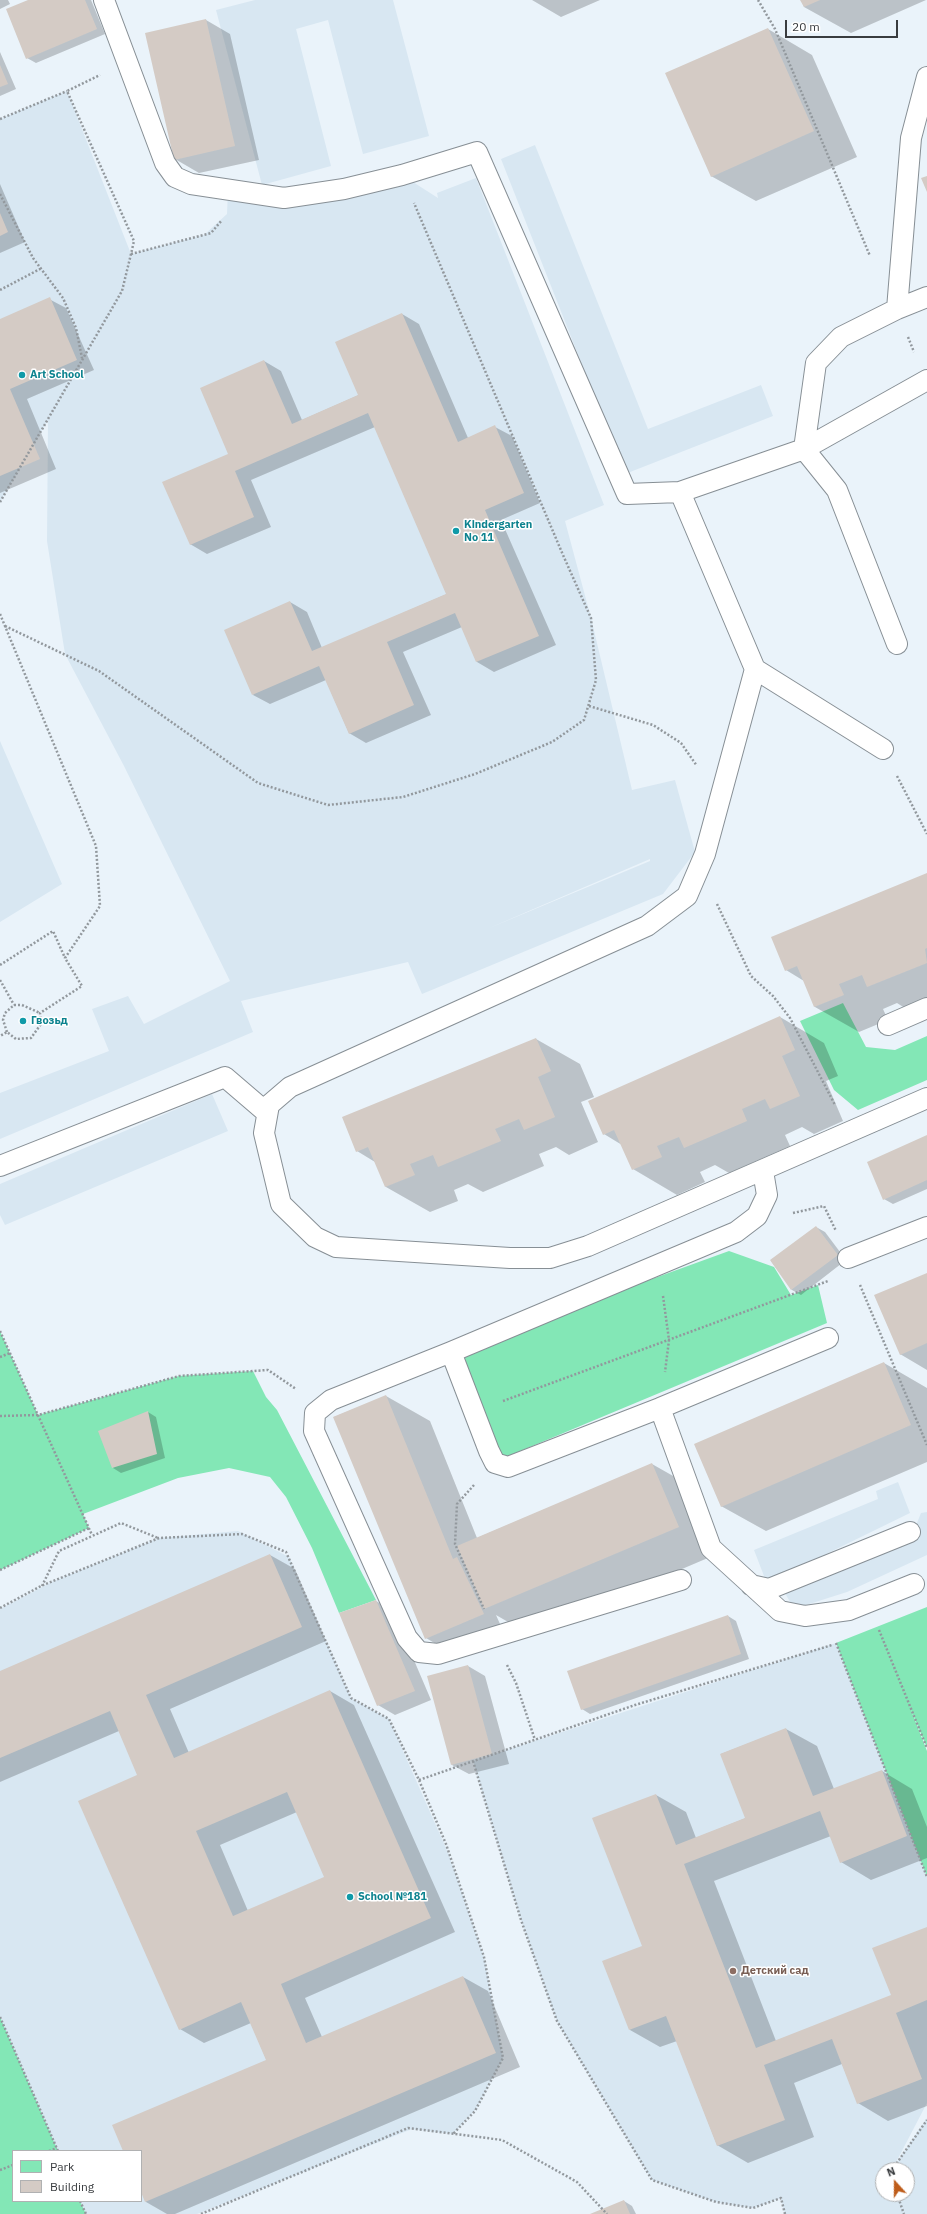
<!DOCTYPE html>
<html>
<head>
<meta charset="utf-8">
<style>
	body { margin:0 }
	#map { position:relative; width:927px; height:2214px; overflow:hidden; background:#eaf3fa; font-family:"IBM Plex Sans",sans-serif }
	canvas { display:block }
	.legend { position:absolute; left:12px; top:2150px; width:130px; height:52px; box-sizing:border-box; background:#fff; border:1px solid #b0b1b2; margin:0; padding:5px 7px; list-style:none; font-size:12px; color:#393c3f }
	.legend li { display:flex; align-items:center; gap:8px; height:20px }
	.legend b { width:20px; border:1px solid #b0b1b2 }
	.north { position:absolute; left:875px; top:2162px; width:40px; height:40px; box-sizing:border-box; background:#fff; border:1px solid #b0b1b2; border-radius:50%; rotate:339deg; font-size:11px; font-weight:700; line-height:16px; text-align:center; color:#393c3f }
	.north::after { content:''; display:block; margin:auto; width:14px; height:18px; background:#be5d1b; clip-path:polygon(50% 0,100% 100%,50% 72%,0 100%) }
	.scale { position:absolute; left:785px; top:20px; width:113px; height:18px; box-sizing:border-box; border:2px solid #393c3f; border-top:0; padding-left:5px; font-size:12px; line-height:14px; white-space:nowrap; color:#393c3f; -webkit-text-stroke:3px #fff; paint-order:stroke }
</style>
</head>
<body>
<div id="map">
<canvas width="927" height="2214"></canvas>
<ul class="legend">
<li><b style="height:11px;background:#83e7b6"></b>Park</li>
<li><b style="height:11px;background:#d4cbc5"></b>Building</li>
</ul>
<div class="north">N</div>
<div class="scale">20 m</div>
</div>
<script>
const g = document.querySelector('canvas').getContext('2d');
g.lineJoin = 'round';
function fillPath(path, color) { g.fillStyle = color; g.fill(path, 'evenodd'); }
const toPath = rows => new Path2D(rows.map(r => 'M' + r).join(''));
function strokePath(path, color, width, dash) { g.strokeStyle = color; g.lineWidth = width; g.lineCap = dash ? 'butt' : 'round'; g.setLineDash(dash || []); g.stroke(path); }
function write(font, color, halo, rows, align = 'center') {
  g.font = font + ' "IBM Plex Sans",sans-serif'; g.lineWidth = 3; g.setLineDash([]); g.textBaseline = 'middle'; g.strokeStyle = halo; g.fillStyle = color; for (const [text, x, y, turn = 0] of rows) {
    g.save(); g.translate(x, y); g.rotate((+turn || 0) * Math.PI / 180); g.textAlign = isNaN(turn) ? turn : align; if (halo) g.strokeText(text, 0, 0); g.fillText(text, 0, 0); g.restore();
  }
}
const built = toPath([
	[255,0,393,0,429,136,363,154,328,20,296,29,331,166,262,185,216,10],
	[67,91,131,254,204,235,227,214,228,190,293,196,402,175,438,198,437,193,476,178,604,505,565,521,591,618,632,790,675,780,695,852,663,894,422,994,408,962,241,1001,253,1032,0,1139,0,1093,109,1051,92,1009,128,996,144,1024,230,981,124,766,65,654,47,541,48,420,0,502,0,119],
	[650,859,650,861,487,929],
	[535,145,648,429,761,385,773,416,625,474,501,159],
	[0,741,62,884,0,922],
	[212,1094,228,1131,5,1225,0,1215,0,1184],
	[898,1482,910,1513,777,1578,909,1532,917,1523,921,1513,927,1512,927,1555,847,1592,806,1605,792,1605,780,1585,769,1589,754,1550,878,1499,876,1491],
	[238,1531,289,1557,351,1698,389,1719,449,1855,484,1957,503,2058,476,2109,453,2134,412,2129,197,2214,86,2214,80,2201,141,2201,141,2151,58,2151,0,2017,0,1609,52,1582,159,1538],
	[836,1643,927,1877,927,2103,893,2168,927,2118,927,2214,785,2214,781,2198,753,2208,716,2202,652,2180,557,2021,521,1920,473,1761],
	[883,2170,907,2170,907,2194,883,2194]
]);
const green = toPath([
	[843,1003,866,1047,895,1050,927,1036,927,1080,858,1110,834,1090,800,1021],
	[729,1251,774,1267,791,1295,818,1285,827,1323,494,1462,451,1352],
	[0,1331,38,1415,179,1376,253,1371,266,1397,277,1410,376,1600,339,1613,312,1548,286,1497,270,1477,229,1468,178,1478,83,1514,89,1528,0,1570],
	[927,1607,927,1748,909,1705,927,1751,927,1877,836,1643],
	[0,2017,58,2151,13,2151,13,2201,80,2201,86,2214,0,2214]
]);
const shadow = toPath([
	[0,0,8,0,10,4,0,9],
	[31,0,91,0,105,34,36,63,27,58],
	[532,0,600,0,561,17],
	[801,0,926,0,851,33,804,7],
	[206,20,230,34,259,160,199,173,175,159],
	[768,29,812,55,857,157,756,201,711,176],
	[0,52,16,89,0,96],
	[0,184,25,242,0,253],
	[49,299,66,308,94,370,27,399,56,469,0,493,0,320],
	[402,314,419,324,468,438,495,427,512,436,540,503,501,520,556,645,494,672,477,662,462,627,403,652,431,715,366,743,349,733,326,680,270,704,253,695,290,602,307,612,322,648,447,594,375,427,251,480,271,527,207,554,190,544,229,454,264,361,281,371,302,420,359,395],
	[927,875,927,1005,911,1012,897,1003,883,1009,888,1020,859,1032,815,1007,804,981,786,970],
	[780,1017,824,1043,838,1076,826,1081,843,1121,814,1134,802,1127,785,1135,790,1146,729,1173,715,1165,700,1172,705,1182,677,1195,633,1169,622,1145,604,1134],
	[536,1039,580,1064,594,1097,581,1102,598,1142,569,1155,556,1147,539,1154,544,1166,483,1192,468,1184,454,1190,458,1201,430,1212,386,1187,375,1162,357,1151],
	[927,1137,927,1189,893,1204,884,1199],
	[816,1227,825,1232,846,1260,801,1295,792,1290,771,1261],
	[927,1274,927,1370,900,1354],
	[884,1363,927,1388,927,1462,766,1531,721,1506],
	[386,1396,430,1421,477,1538,652,1464,696,1489,722,1552,529,1634,496,1615,500,1624,443,1648,426,1638,334,1417],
	[148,1412,156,1417,165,1458,121,1473,113,1468],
	[270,1555,295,1569,326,1641,170,1709,189,1753,330,1691,354,1705,455,1932,305,1998,322,2037,463,1977,488,1991,520,2067,175,2214,167,2214,146,2202,141,2190,141,2151,124,2151,267,2061,251,2023,204,2043,180,2029,139,1775,119,1731,0,1782,0,1672],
	[297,1812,326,1878,248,1911,220,1845],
	[376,1601,393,1611,431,1700,395,1715,378,1705],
	[728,1616,736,1621,749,1659,590,1714,582,1709],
	[468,1666,485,1676,509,1764,469,1774,452,1765],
	[786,1729,817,1746,834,1789,882,1771,912,1789,927,1827,927,1858,871,1880,841,1862,831,1836,714,1881,776,2041,892,1996,927,1928,927,2106,888,2121,858,2103,842,2064,794,2083,814,2137,748,2163,717,2145,677,2041,660,2047,630,2030,643,1946,656,1795,686,1812,696,1838,746,1818,721,1754],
	[624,2201,632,2206,636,2214,593,2214]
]);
const building = toPath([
	[28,0,85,0,97,29,26,59,6,9],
	[800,0,820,0,804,7],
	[206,19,235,146,174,160,145,33],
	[768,28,814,131,711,177,665,73],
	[0,65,8,84,0,87],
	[927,176,927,192,921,178],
	[0,213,8,232,0,236],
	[50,297,77,360,10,389,40,459,0,476,0,319],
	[402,313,458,442,495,425,524,493,485,510,539,636,476,662,455,613,387,642,414,705,349,734,319,666,252,695,224,630,290,601,312,651,446,594,368,413,235,471,254,517,190,545,162,482,228,454,200,388,264,360,292,424,358,395,335,342],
	[927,873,927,948,925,949,927,963,867,987,862,975,839,984,844,995,814,1007,797,966,785,971,771,937],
	[780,1016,795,1050,782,1056,800,1096,770,1109,765,1099,742,1109,747,1121,684,1148,679,1137,657,1146,662,1157,632,1170,614,1130,603,1135,588,1101],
	[536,1038,551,1071,538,1077,555,1117,524,1130,519,1119,495,1129,501,1141,438,1167,433,1155,410,1164,415,1175,385,1187,368,1147,356,1152,342,1117],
	[927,1135,927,1180,883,1200,867,1162],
	[816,1226,838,1255,791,1290,770,1260],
	[927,1273,927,1343,900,1355,874,1295],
	[884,1362,911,1425,721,1507,694,1444],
	[386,1395,453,1559,457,1557,484,1614,425,1639,333,1417],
	[148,1411,157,1454,112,1468,98,1431],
	[652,1463,679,1527,484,1609,457,1546],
	[270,1554,302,1627,146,1695,174,1758,330,1690,431,1918,281,1984,306,2043,463,1976,496,2053,145,2202,141,2192,141,2151,123,2151,112,2125,266,2060,241,2002,179,2030,78,1801,137,1775,110,1711,0,1758,0,1671],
	[287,1792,324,1877,233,1916,196,1831],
	[376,1600,415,1691,377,1706,339,1613],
	[728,1615,741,1654,581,1710,567,1671],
	[468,1665,492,1754,451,1765,427,1676],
	[786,1728,813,1796,882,1770,907,1836,840,1863,820,1811,684,1864,756,2048,891,1995,872,1948,927,1927,927,2000,896,2013,922,2079,857,2104,832,2039,764,2065,785,2120,717,2146,666,2016,629,2030,602,1961,642,1946,592,1818,656,1794,676,1845,745,1818,720,1754],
	[624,2200,630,2214,590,2214]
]);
const path = toPath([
	[758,0,775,29,870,256],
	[0,119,67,91],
	[0,194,33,258,63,298,76,328,82,358],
	[131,254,211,233,222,220],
	[0,290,40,269],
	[908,337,914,352],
	[0,502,122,291,131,254,134,241,67,91,100,75],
	[0,614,96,846,100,906,65,958,82,986,40,1013,41,1024,31,1038,16,1039,7,1032,0,1036],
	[5,626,99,671,258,783,328,805,403,797,475,774,552,742,584,720,596,680,591,618,563,555,414,203],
	[589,706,653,725,681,743,697,766],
	[897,776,927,834],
	[717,904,751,976,773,996,790,1018,835,1105],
	[0,965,53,931,65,958],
	[0,980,14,1005],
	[7,1032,3,1020,5,1013,14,1005,22,1005,40,1013],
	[793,1213,824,1206,836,1231],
	[860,1285,927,1445],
	[663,1296,669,1340,665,1372],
	[0,1331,92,1535],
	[0,1357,10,1353],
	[503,1401,828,1281],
	[0,1416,38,1415,179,1376,268,1370,296,1389],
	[474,1485,457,1504,455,1544,484,1609],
	[0,1570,89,1528],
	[42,1586,59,1551,121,1523,158,1538],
	[0,1608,41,1586,159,1538,242,1534,286,1552,351,1698,389,1719,419,1780,446,1844,484,1957,503,2058,475,2111,453,2134],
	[879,1630,927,1748],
	[836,1643,927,1877],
	[507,1665,516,1683,535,1740],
	[473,1761,521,1920,557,2021,652,2180,716,2202,753,2208,781,2198,785,2214],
	[419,1780,635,1705,832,1645],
	[0,2017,58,2151],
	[49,2151,57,2148],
	[0,2170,13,2165],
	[892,2170,927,2120],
	[897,2194,904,2214],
	[80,2201,86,2214],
	[201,2214,408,2128,502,2140,577,2182,607,2214]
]);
const service = toPath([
	[104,0,165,163,175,177,191,184,284,198,344,189,402,175,477,152,627,494,680,492],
	[927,77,911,138,897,309,841,337,816,363,804,449,680,492,755,669,705,854,687,896,647,926,290,1087,269,1105,264,1133,281,1204,315,1237,336,1247,510,1258,550,1258,588,1246,927,1098],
	[897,309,927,297],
	[897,644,837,490,804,449,927,380],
	[755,669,883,749],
	[888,1025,927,1008],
	[0,1166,225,1077,267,1113],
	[848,1258,927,1227],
	[451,1352,489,1451,495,1463,508,1467,660,1408,828,1338],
	[660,1408,711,1548,780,1611,805,1616,849,1610,914,1584],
	[681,1580,438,1654,419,1652,407,1638,314,1431,315,1413,331,1400,451,1352,736,1232,757,1216,767,1195,763,1171],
	[751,1585,769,1589,910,1532]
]);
const markers = [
	[22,375,4,"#0f9aa8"],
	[456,531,4,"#0f9aa8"],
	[23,1021,4,"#0f9aa8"],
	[350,1897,4,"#0f9aa8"],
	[733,1971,4,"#8d6e63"]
];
const cultureNames = [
	["Art School",30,375],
	["Kindergarten",464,525],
	["No 11",464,538],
	["Гвозьд",31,1021],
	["School №181",358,1897]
];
const educationNames = [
	["Детский сад",741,1971]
];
fillPath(built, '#d8e7f2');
fillPath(green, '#83e7b6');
fillPath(shadow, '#0003');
fillPath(building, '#d4cbc5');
strokePath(service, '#878f95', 22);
strokePath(path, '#92989d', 2.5, [2, 2]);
strokePath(service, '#fff', 20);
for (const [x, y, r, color] of markers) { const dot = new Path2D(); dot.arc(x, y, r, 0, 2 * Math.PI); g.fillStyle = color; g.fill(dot); strokePath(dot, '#fff', 1.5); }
write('bold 11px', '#0d838f', '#fff', cultureNames, 'left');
write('bold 11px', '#785e54', '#fff', educationNames, 'left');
</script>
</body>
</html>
